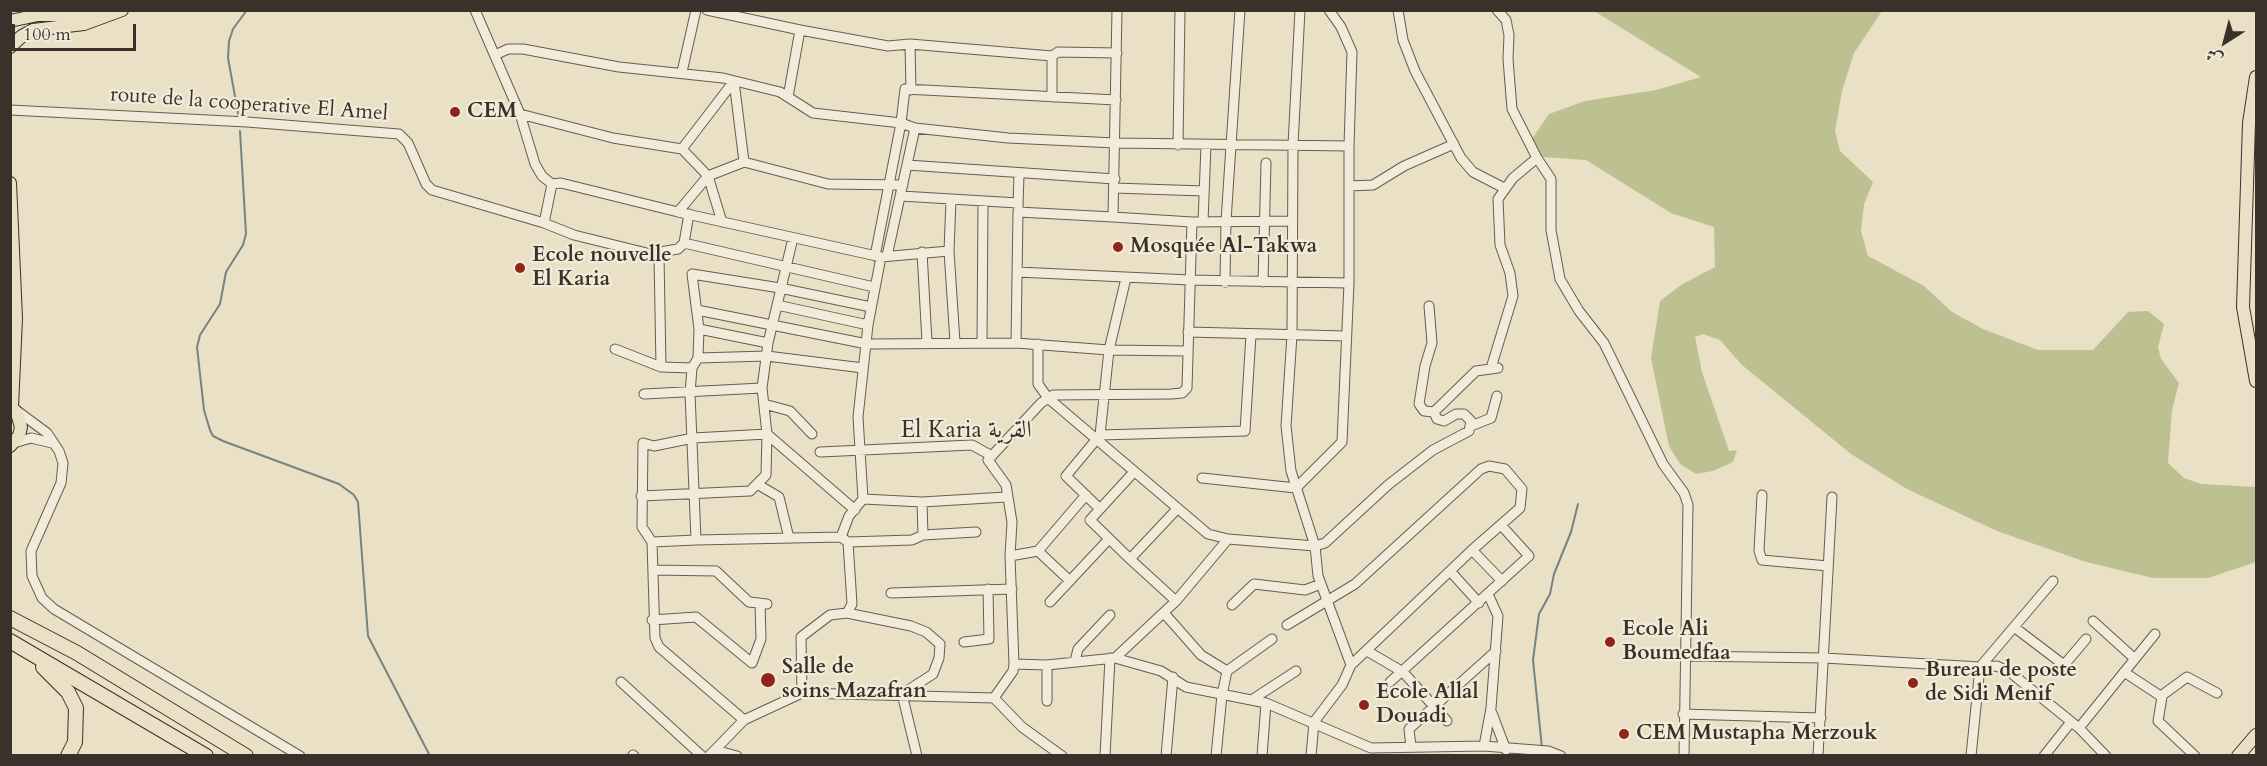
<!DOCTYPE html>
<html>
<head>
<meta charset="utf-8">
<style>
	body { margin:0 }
	#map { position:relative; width:2267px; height:766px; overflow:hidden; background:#e9e0c5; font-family:Cardo,Amiri,serif }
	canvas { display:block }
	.frame { position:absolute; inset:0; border:12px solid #3c302a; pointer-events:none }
	.north { position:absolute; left:2195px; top:12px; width:60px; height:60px; -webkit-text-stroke:4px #f1ebd9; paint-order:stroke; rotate:216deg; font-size:16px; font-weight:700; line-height:24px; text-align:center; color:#3c302a }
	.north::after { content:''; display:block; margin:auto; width:21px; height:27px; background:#3c302a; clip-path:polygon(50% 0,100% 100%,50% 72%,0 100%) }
	.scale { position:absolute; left:12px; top:24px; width:124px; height:27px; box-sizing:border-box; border:3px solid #3c302a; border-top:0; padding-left:8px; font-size:18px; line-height:21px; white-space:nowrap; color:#3c302a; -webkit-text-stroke:4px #f1ebd9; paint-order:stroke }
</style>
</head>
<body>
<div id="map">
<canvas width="2267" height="766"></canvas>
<div class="frame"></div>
<div class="north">ش</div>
<div class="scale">100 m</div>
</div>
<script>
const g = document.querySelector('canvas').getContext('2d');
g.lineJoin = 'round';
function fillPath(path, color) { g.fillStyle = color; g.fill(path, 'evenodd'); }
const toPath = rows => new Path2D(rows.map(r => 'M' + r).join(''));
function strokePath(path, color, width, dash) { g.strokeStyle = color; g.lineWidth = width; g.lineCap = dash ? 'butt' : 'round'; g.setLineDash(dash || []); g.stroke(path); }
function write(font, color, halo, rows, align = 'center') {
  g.font = font + ' Cardo,Amiri,serif'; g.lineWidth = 4.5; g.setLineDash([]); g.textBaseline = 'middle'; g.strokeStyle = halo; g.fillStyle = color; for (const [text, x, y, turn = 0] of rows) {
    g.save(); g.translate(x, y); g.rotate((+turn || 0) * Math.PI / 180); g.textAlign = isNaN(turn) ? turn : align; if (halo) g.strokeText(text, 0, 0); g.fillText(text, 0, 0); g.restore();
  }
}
const green = toPath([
	[1594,11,1882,11,1854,53,1842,91,1835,131,1840,151,1873,182,1864,204,1861,231,1868,256,1924,286,1952,312,1983,329,2038,350,2093,350,2128,312,2148,311,2164,324,2158,347,2161,359,2179,383,2172,410,2168,463,2184,478,2201,484,2256,487,2256,562,2208,578,2153,578,2086,562,1997,531,1907,489,1851,454,1742,365,1720,340,1703,334,1695,337,1702,372,1729,451,1737,450,1733,462,1713,471,1696,474,1680,464,1669,446,1651,358,1660,301,1681,285,1715,267,1714,227,1671,213,1586,160,1543,157,1527,146,1549,114,1585,101,1656,90,1701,77]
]);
const stream = toPath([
	[239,118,228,58,229,41,233,29,247,10],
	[240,131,246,234,243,245,226,272,220,304,200,335,197,347,204,410,210,430,213,436,223,441,339,484,354,495,358,502,368,636,430,756],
	[1542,748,1533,660,1539,614,1550,594,1554,574,1571,532,1578,504]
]);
const minor = toPath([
	[475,10,520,114,535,164,542,176,552,184,544,223],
	[707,10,800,30,788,97],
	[1300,10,1293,145,1292,335,1286,426,1291,471,1315,546,1318,576,1351,665,1342,685,1314,722,1311,756],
	[1398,10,1403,40,1415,71,1461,158,1473,172,1504,188],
	[1497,10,1506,20,1509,35,1508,59,1512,109,1537,158,1551,179,1551,230,1560,279,1579,311,1604,343,1663,464,1684,493,1688,505,1684,756],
	[800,30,888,46,910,44,1052,56,1052,97],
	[910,44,911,90],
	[495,55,508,49,523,49,619,67,723,78,780,92,813,113,901,123,915,128,1008,138,1116,143,1349,146],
	[1052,56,1058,52,1117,53],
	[682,72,696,10],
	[734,81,744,162],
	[10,110,247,122,399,134,408,143,426,184,432,190,544,223,574,235,659,256,661,367,692,368],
	[520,114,613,138,682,149,708,176,744,162,828,184,903,185],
	[1178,145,1180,10],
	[682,149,734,81],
	[907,165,1115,179],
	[708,176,722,222],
	[552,184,561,183,678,212,708,176],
	[1349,186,1373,185,1404,166,1454,144],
	[1114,188,1204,191],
	[901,196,1018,203],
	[951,200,949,251,955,342],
	[1018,207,1019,174],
	[678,212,881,257,949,251],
	[1192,222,1292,221],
	[1203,222,1206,145],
	[684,243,689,214],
	[922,252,927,342],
	[654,253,678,249,684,243,874,287],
	[875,256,901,123,905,89,1116,100],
	[887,256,915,128],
	[1017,272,1190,280,1349,283],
	[1126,278,1109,350,1188,351],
	[1225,282,1226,221,1240,10],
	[1263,282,1266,163],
	[777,305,868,325],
	[1429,306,1432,343,1425,366,1419,404,1424,411,1434,412],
	[697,310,867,344,1016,343,1109,350,1100,435,1066,476,1100,509,1133,473],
	[699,329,768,343],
	[1188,332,1346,336],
	[982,342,983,202],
	[1016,343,1018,212,1113,217],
	[1038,344,1038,384,1048,398,1208,534,1228,539,1315,546,1325,543,1388,485,1433,450,1469,431,1471,421,1464,414,1456,414,1444,421,1437,419,1434,412,1476,371,1498,368],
	[615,349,661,367],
	[698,358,767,356,863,368],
	[1491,368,1513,296,1510,273,1500,245,1498,199,1513,178,1537,158],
	[644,394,762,388],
	[764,404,790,411,812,434],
	[16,410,47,433,59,451,63,463,61,483,31,551,32,576,42,598,54,609,300,756],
	[1471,426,1491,418,1497,396],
	[1100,435,1245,431,1251,335],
	[14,443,31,438,52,443],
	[820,452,972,445,992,456],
	[1202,478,1296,488,1342,442,1349,283,1349,146,1352,52,1341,27,1329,10],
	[757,484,779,497,789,538],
	[1762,495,1759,551,1762,560,1828,566],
	[641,496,750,491,766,475,767,434,762,388,768,343,793,238],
	[863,499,922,502,1006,497],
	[922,502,923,535,976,532],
	[1100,509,1090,520,1130,559],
	[841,537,696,540,690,393,692,368,698,358,699,329,692,274,780,288,871,307],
	[696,540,652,542,655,638,659,647,744,720],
	[652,542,642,527,643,443,654,446,693,438,767,434,855,510],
	[848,542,912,540,923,535],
	[1472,550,1502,581],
	[1038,551,1086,495],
	[1010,556,1038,551,1070,581],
	[653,570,716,571,749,602,767,604],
	[1450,571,1479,603],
	[891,593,1012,589],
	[1176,601,1130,559,1177,509],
	[1050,602,1108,540],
	[1232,605,1254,584,1305,590,1321,584],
	[847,613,911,626,926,632,940,644,939,658,933,674,902,694,917,756],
	[1164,613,1201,655,1227,671,1222,695,1216,756],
	[652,620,696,617,752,663,761,639,760,603],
	[2093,621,2135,659],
	[1287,625,1355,584,1481,469,1489,466,1505,469,1522,489,1520,508,1472,550,1351,665],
	[2014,627,2064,665,2086,639],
	[964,642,989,639,988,589],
	[1367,651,1403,672,1447,721],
	[1685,656,1824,658,1980,667,1997,666,2011,673,2079,728,2106,756],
	[1115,658,1176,601,1228,539],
	[1075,661,1078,649,1110,615],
	[1014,664,1010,556,1012,522,1006,485,988,460,1041,403,1053,395,1171,394,1182,393,1187,388,1192,222,1113,217,1117,10],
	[1047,665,1047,701],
	[1227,671,1272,639],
	[2124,672,2162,697,2158,721,2195,756],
	[621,682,702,756],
	[1390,682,1529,556,1501,525],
	[802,693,801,637,830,615,847,613,852,604,848,542,841,537,849,516,863,499,858,417,868,325,881,257],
	[2161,696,2187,677,2217,693],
	[994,698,1022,727,1062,756],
	[1253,699,1296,671],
	[1492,713,1506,750],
	[1683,714,1821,718],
	[2079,728,2155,634],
	[1484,746,1491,708,1498,616,1488,594],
	[1411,747,1409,729,1496,651],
	[715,750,737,756],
	[633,755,634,756],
	[709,756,744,720,802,693,994,698,1013,671,1014,664,1047,665,1115,658,1161,671,1186,687,1266,703,1371,748,1484,746,1548,751,1561,756],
	[1105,756,1110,658],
	[1166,756,1173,677],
	[1262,756,1266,703],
	[1818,756,1832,497],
	[1971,756,1980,667,2053,581],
	[2044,756,2071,722]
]);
const major = toPath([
	[10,21,38,15,70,15,93,10],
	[10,47,22,36,33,30,84,24,122,10],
	[2256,77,2249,123,2243,307,2256,381],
	[10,183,16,318,12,407],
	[10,406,17,413,21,427,19,436,10,446],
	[2238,756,2256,735]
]);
const highway = toPath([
	[10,618,77,653,246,756],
	[10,641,206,756],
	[43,667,68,692,76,708,75,742,68,756]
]);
const markers = [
	[455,112,6,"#8f2418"],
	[1118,247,6,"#8f2418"],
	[520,268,6,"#8f2418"],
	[1610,642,6,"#8f2418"],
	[768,680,8,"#8f2418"],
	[1913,683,6,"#8f2418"],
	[1364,705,6,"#8f2418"],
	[1624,734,6,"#8f2418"]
];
const streetNames = [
	["route de la cooperative El Amel",249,105,4]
];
const poiNames = [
	["CEM",467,112],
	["Mosquée Al-Takwa",1130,247],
	["Ecole nouvelle",532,256],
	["El Karia",532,280],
	["Ecole Ali",1622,630],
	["Boumedfaa",1622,654],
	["Salle de",782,668],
	["soins Mazafran",782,692],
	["Bureau de poste",1925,671],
	["de Sidi Menif",1925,695],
	["Ecole Allal",1376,693],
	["Douadi",1376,717],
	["CEM Mustapha Merzouk",1636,734]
];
const quarterNames = [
	["El Karia القرية",966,431]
];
fillPath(green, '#bdc090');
strokePath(stream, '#768384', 2);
strokePath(minor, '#675c51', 11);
strokePath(major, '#3c302a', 14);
strokePath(highway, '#3c302a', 16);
strokePath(minor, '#f1ebd9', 9);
strokePath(major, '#e9e0c5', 12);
strokePath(highway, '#e9e0c5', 14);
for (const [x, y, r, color] of markers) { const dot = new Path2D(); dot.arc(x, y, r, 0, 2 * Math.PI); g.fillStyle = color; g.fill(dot); strokePath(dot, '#f1ebd9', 2); }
write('21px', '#3c302a', '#f1ebd9', streetNames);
write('bold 21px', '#3c302a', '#f1ebd9', poiNames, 'left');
write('24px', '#3c302a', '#f1ebd9', quarterNames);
</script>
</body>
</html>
